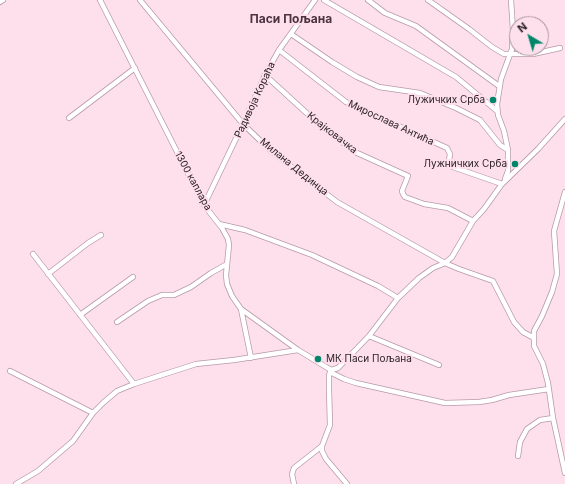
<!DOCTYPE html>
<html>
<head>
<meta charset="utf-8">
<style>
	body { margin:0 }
	#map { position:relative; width:565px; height:484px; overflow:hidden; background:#fee0ed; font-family:Inter,sans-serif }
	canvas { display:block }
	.north { position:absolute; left:509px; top:16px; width:40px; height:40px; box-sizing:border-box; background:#fee0ed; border:1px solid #a8929b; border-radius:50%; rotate:322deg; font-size:11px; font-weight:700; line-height:16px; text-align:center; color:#271d21 }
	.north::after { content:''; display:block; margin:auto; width:14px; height:18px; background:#018669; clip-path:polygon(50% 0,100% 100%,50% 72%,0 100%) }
</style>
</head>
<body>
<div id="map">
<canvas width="565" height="484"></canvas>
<div class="north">N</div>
</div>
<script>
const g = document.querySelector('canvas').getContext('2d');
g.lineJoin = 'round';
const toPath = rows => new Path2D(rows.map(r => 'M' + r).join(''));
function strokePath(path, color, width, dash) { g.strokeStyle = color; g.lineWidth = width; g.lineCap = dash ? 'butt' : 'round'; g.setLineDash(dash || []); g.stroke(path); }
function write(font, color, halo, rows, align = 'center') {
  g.font = font + ' Inter,sans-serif'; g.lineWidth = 4; g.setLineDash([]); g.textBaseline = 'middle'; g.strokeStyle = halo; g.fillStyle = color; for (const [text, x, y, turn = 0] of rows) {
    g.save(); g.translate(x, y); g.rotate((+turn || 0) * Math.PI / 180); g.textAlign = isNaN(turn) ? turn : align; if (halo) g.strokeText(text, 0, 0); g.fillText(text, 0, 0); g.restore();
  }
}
const street = toPath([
	[100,0,204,205,222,228,228,239,229,245,226,275,227,284,232,296,241,309,298,350,331,370],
	[140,0,243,124,271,151,337,202,445,263,459,269,493,281,514,322,523,332,534,338],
	[324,0,456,77,497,111],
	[368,0,385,13,416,26,499,86],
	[428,0,469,29,492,47,504,54,533,54,560,48],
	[0,2,3,0],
	[291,34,332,62,357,77,379,87,420,93,456,108,480,120,500,145,508,150],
	[279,50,346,102,447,148,450,154,449,161,453,167,502,184],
	[265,75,323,128,355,152,408,176,402,191,403,194,405,197,424,204,448,208,473,221],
	[69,118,135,68],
	[505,179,508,171,508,150,504,131,498,115,497,104,501,79,512,49,513,30,511,0],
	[565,192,554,231,557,274,552,292,542,316,534,331,534,346,543,364,548,383,553,418,565,473],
	[204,205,243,124,265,75,279,50,315,0],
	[219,224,245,230,312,255,378,286,398,298],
	[33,254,134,384],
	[48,274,88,243,101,235],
	[241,309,251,358],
	[80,315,133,277],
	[117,322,148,301,162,295,174,295,191,287,211,273,227,264],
	[369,336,439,365],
	[331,370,338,368,369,336,398,298,419,278,433,268,445,263,452,257,473,221,484,209,502,184,538,149,565,119],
	[331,370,329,375,329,389,330,425,322,446,322,451,326,459,347,484],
	[10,371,93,413],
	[330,372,344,379,356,383,445,403,479,402,492,400,509,395,549,389],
	[518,456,520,442,527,429,540,420,553,418],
	[16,484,38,471,73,441,93,413,104,402,117,391,134,384,196,364,234,360,298,350],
	[294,484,292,474,294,468,322,446]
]);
const markers = [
	[493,100,4,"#018669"],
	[515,164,4,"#018669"],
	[318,359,4,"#018669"]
];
const streetNames = [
	["Радивоја Кораћа",255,100,-65],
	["Мирослава Антића",391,123,25],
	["Крајковачка",332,133,38],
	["Милана Дединца",294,167,39],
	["1300 каплара",193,181,61]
];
const poiNames = [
	["Лужичких Срба",485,100],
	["Лужничких Срба",507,164],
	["МК Паси Пољана",326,359,"left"]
];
const quarterNames = [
	["Паси Пољана",291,19]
];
strokePath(street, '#b69aa6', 6);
strokePath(street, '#fff', 4.5);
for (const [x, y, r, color] of markers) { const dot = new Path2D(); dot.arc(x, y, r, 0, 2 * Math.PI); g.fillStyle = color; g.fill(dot); strokePath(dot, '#fee0ed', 1.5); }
write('10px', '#271d21', '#fee0ed', streetNames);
write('10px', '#271d21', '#fee0ed', poiNames, 'right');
write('bold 12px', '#4b343e', '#fee0ed', quarterNames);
</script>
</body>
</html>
